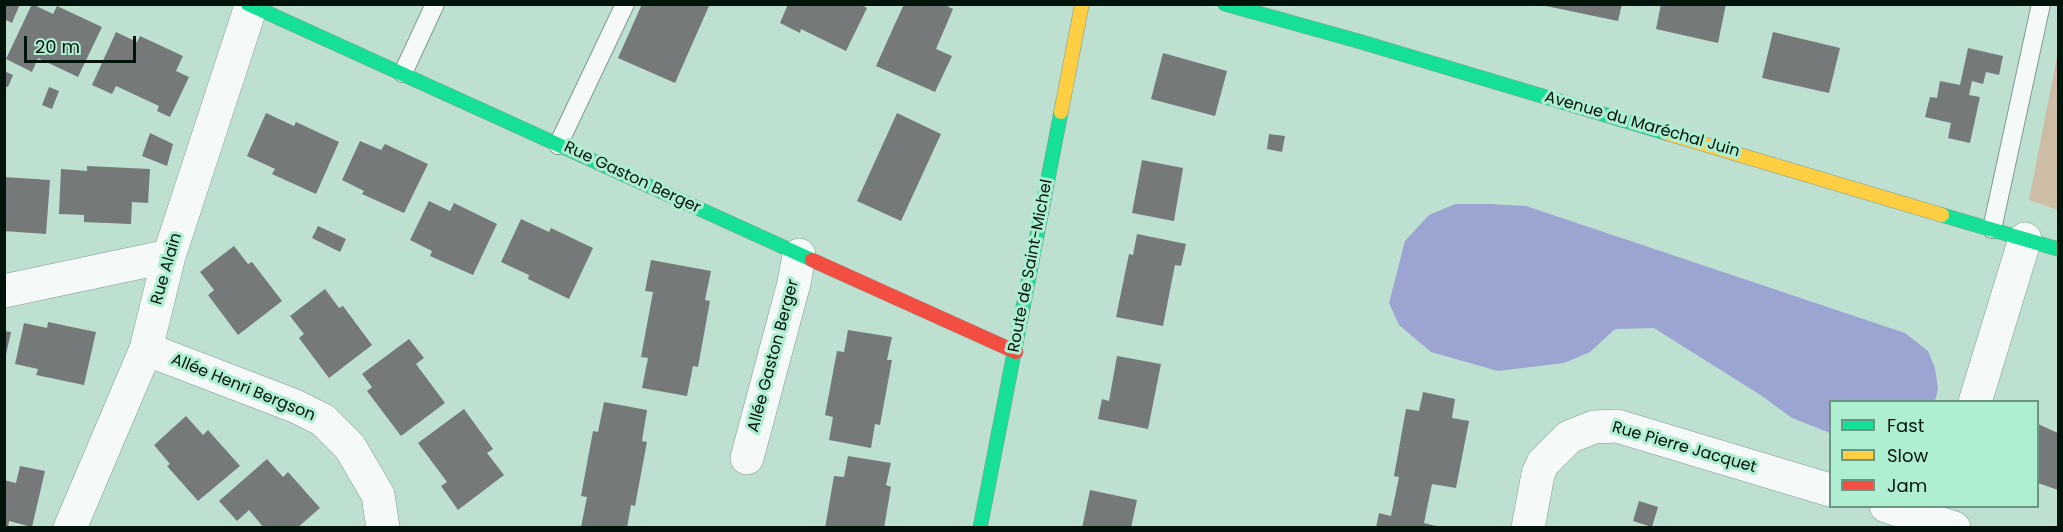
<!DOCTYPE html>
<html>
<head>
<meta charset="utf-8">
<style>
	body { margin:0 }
	#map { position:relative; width:2063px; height:532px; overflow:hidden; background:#bee0d0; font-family:Poppins,sans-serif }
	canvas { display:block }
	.frame { position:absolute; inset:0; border:6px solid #00140b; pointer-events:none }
	.legend { position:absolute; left:1829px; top:400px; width:210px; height:108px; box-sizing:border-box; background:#b0eed1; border:2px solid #6a9782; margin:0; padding:8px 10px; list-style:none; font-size:18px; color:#00140b }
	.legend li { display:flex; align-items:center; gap:12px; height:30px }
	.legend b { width:30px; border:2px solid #6a9782 }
	.scale { position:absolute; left:24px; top:36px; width:112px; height:27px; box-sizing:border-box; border:3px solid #00140b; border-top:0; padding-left:8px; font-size:18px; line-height:21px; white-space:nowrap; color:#00140b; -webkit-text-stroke:4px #b0eed1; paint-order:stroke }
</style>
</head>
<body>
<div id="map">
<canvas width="2063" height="532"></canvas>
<div class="frame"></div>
<ul class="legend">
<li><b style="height:8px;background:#16e098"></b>Fast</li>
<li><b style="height:8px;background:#ffcf43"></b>Slow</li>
<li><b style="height:8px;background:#f24e42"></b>Jam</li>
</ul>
<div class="scale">20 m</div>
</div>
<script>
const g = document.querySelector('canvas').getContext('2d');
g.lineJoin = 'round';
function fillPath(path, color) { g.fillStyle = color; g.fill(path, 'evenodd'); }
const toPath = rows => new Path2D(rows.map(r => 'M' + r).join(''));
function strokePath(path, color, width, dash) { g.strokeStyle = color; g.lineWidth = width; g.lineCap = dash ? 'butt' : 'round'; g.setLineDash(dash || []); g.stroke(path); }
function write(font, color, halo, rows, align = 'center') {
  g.font = font + ' Poppins,sans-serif'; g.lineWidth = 6; g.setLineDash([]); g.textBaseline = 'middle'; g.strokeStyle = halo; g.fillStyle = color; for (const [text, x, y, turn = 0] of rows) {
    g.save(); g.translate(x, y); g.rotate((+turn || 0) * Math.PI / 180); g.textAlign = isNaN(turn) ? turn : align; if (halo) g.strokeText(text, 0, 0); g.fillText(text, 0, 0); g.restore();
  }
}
const green = toPath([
	[2058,51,2058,210,2029,200]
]);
const water = toPath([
	[1455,204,1490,204,1526,206,1905,333,1928,351,1935,368,1938,389,1935,401,1830,402,1830,433,1792,418,1762,396,1654,328,1615,329,1590,352,1564,363,1498,371,1431,352,1399,325,1389,303,1405,241,1429,215]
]);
const building = toPath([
	[4,4,20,4,12,23,4,19],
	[32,4,53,14,57,6,102,27,78,77,38,58,32,72,6,59],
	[642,4,704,4,709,6,675,83,618,58],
	[788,4,860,4,867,8,846,51,801,29,800,33,780,23],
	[904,4,943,4,953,9,936,49,952,56,935,92,876,66],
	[1546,4,1622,4,1618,21,1546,6],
	[1661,4,1726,4,1718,43,1656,29],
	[116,32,137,42,140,36,183,56,176,71,189,77,170,117,157,111,159,106,116,86,112,94,92,85],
	[1773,32,1840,48,1829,93,1762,78],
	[1968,48,2003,56,1999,75,1986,72,1983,84,1972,81,1969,95,1980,97,1970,143,1948,138,1951,123,1925,117,1930,97,1937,98,1940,81,1960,85],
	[1163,53,1227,71,1215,116,1151,99],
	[4,71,13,75,8,87,4,86],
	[49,87,59,91,52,109,42,105],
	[266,113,294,126,296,122,339,142,316,194,272,174,275,169,247,156],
	[897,113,941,134,901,221,857,201],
	[150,133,173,144,167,166,142,156],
	[1269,134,1285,136,1282,152,1267,149],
	[360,141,381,150,385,144,428,164,404,213,362,194,364,191,342,180],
	[1142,160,1183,168,1174,221,1132,213],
	[87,166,150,169,148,203,132,202,131,224,84,222,84,215,59,214,61,169,87,171],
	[4,177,50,180,46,234,4,231],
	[429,201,450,211,454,203,497,224,473,275,430,256,432,251,410,240],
	[521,219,549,232,551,228,593,248,569,299,528,279,529,275,501,262],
	[318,226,346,239,340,252,312,238],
	[1137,234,1186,244,1181,266,1175,265,1163,326,1116,317,1129,254,1133,255],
	[234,246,248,264,252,262,282,301,238,335,208,295,214,290,200,272],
	[651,260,711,271,705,300,710,301,698,367,693,366,687,396,642,388,648,358,641,357,653,292,645,291],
	[325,289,339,308,343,306,372,345,329,378,299,338,304,334,290,316],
	[48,322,96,332,84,385,36,375,38,369,15,364,24,323,47,328],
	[848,330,892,337,887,360,892,360,880,425,875,424,871,448,829,440,833,417,825,415,837,351,844,352],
	[4,331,11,332,5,359,4,359],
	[409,339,424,358,416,364,445,403,401,436,367,391,372,387,362,374],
	[1117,356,1161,364,1148,429,1098,419,1102,399,1109,401],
	[1423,392,1455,399,1452,418,1469,421,1456,488,1432,484,1424,523,1444,528,1376,528,1379,513,1391,516,1399,477,1394,476,1406,409,1419,411],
	[604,402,647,410,642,441,647,442,635,506,631,505,627,528,581,527,587,497,581,496,593,431,598,432],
	[464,409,493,449,487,453,504,475,458,510,441,486,447,482,418,443],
	[186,416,203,435,208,430,240,466,198,501,167,466,170,464,154,445],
	[2038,424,2058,433,2058,490,2038,483],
	[848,456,891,463,886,485,891,487,884,528,825,528,834,476,844,477],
	[267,459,283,477,288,472,320,508,297,528,264,528,249,510,237,521,219,501],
	[20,466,45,471,32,527,9,521,8,528,4,528,4,480,16,483],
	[1090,490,1137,500,1131,528,1082,528],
	[1639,501,1658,507,1652,527,1633,521]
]);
const lane = toPath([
	[403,73,435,4],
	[558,145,625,4],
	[1992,229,2041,4]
]);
const street = toPath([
	[4,291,169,256],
	[146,349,295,406,323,420,350,447,378,495,383,528],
	[1975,402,2025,239],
	[747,458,794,283,799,255],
	[1886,506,1954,528],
	[70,528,146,349,169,256,251,6],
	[1528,528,1538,474,1543,463,1569,437,1594,427,1617,426,1830,490]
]);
const fast = toPath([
	[248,4,812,260],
	[1225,4,1358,41,1666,133],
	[1942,215,2058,249],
	[980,528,1061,112]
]);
const slow = toPath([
	[1061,112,1082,4],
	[1666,133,1942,215]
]);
const jam = toPath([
	[812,260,1016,352]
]);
const streetNames = [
	["Avenue du Maréchal Juin",1642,125,16],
	["Rue Gaston Berger",632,178,25],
	["Route de Saint-Michel",1031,266,-79],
	["Rue Alain",167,269,-74],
	["Allée Gaston Berger",774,356,-75],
	["Allée Henri Bergson",243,388,22],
	["Rue Pierre Jacquet",1684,448,16]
];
fillPath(green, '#cdbda7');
fillPath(water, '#9ca4d2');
fillPath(building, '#76797a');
strokePath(lane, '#809a8f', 20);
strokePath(street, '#809a8f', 34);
strokePath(fast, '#809a8f', 15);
strokePath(slow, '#809a8f', 15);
strokePath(jam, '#809a8f', 15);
strokePath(lane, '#f5faf8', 18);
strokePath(street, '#f5faf8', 33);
strokePath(fast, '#16e098', 14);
strokePath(slow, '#ffcf43', 14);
strokePath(jam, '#f24e42', 14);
write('16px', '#00140b', '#b0eed1', streetNames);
</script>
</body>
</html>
